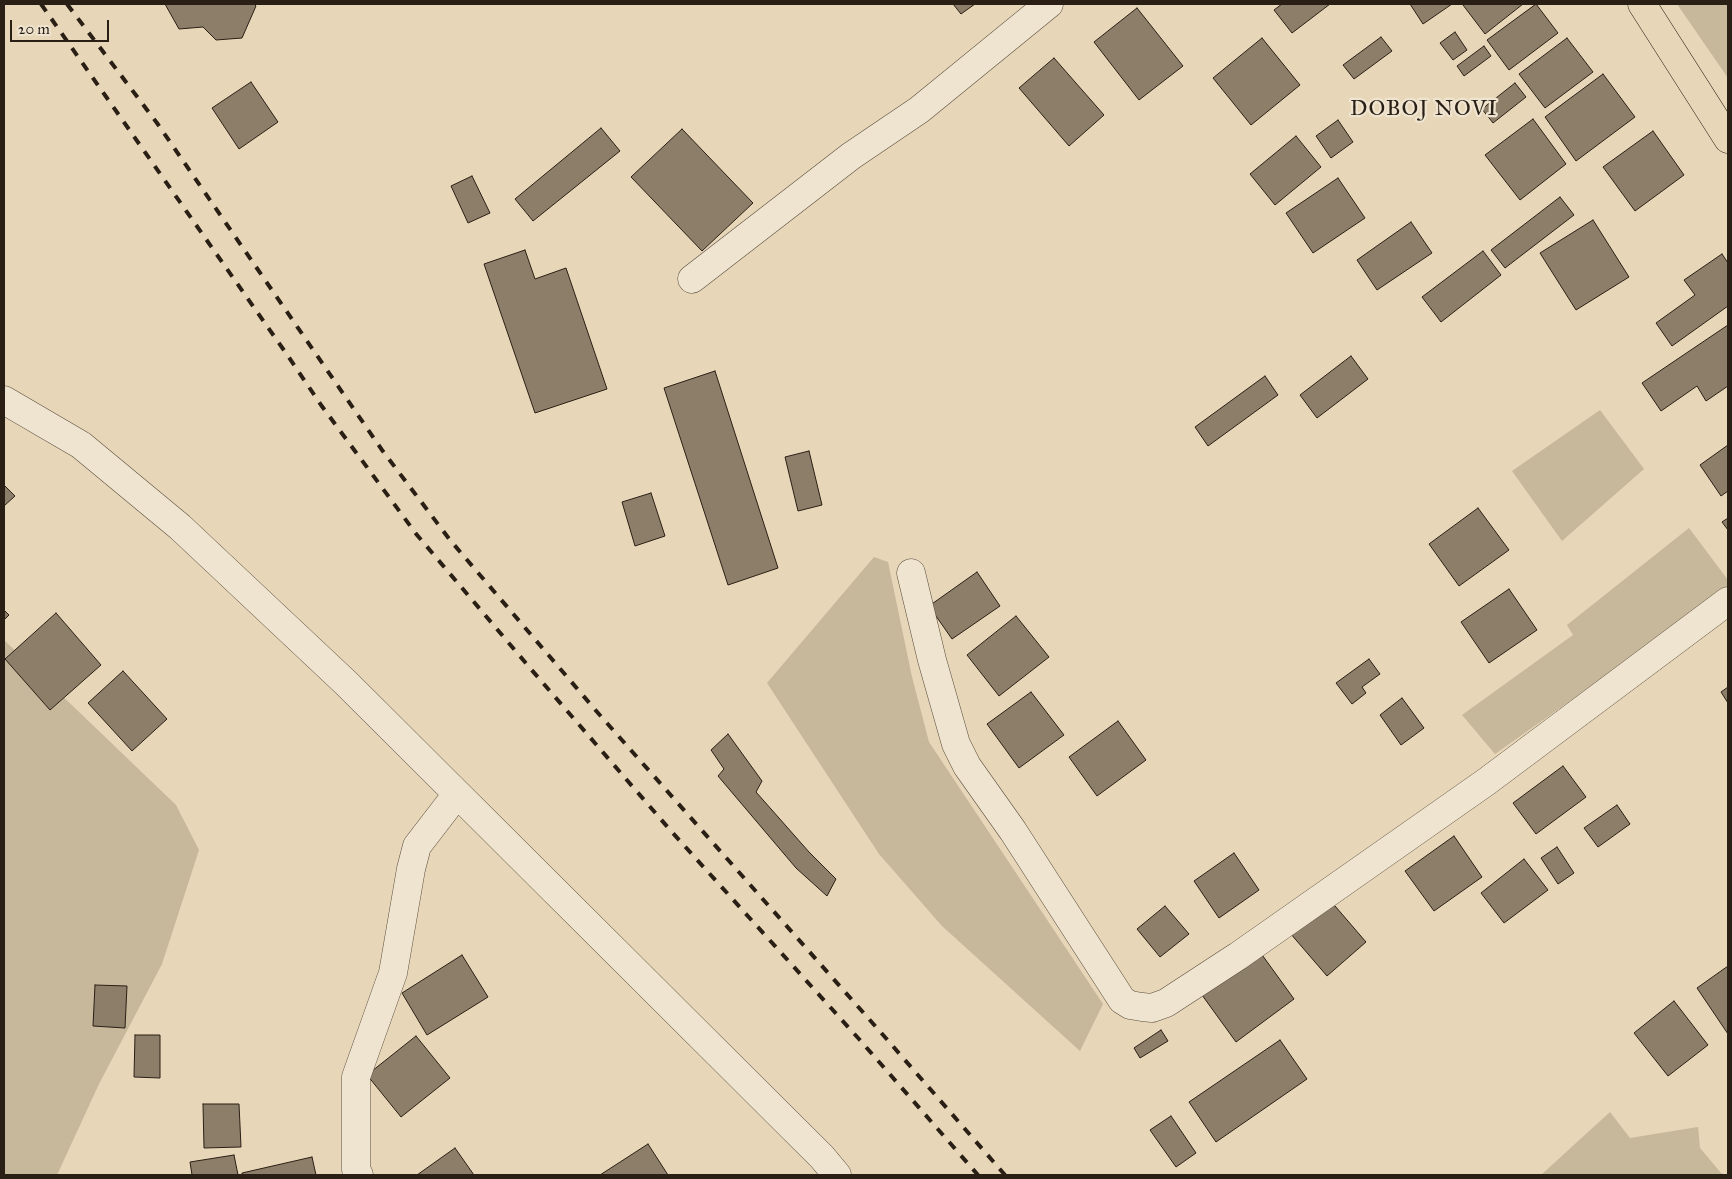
<!DOCTYPE html>
<html>
<head>
<meta charset="utf-8">
<style>
	body { margin:0 }
	#map { position:relative; width:1732px; height:1179px; overflow:hidden; background:#e7d6b7; font-family:"IM FELL Great Primer",serif }
	canvas { display:block }
	.frame { position:absolute; inset:0; border:5px solid #2a1f15; pointer-events:none }
	.scale { position:absolute; left:10px; top:20px; width:99px; height:22px; box-sizing:border-box; border:2px solid #2a1f15; border-top:0; padding-left:6px; font-size:15px; line-height:18px; white-space:nowrap; color:#2a1f15; -webkit-text-stroke:4px #efe4d0; paint-order:stroke }
</style>
</head>
<body>
<div id="map">
<canvas width="1732" height="1179"></canvas>
<div class="frame"></div>
<div class="scale">20 m</div>
</div>
<script>
const g = document.querySelector('canvas').getContext('2d');
g.lineJoin = 'round';
function fillPath(path, color) { g.fillStyle = color; g.fill(path, 'evenodd'); }
const toPath = rows => new Path2D(rows.map(r => 'M' + r).join(''));
function strokePath(path, color, width, dash) { g.strokeStyle = color; g.lineWidth = width; g.lineCap = dash ? 'butt' : 'round'; g.setLineDash(dash || []); g.stroke(path); }
function write(font, color, halo, rows, align = 'center') {
  g.font = font + ' "IM FELL Great Primer",serif'; g.lineWidth = 4.5; g.setLineDash([]); g.textBaseline = 'middle'; g.strokeStyle = halo; g.fillStyle = color; for (const [text, x, y, turn = 0] of rows) {
    g.save(); g.translate(x, y); g.rotate((+turn || 0) * Math.PI / 180); g.textAlign = isNaN(turn) ? turn : align; if (halo) g.strokeText(text, 0, 0); g.fillText(text, 0, 0); g.restore();
  }
}
const green = toPath([
	[1677,4,1728,4,1728,78],
	[1600,410,1644,469,1562,541,1512,471],
	[1689,528,1728,580,1728,589,1495,754,1462,715,1573,635,1567,625],
	[874,557,888,562,912,677,929,742,1103,1004,1080,1051,942,926,879,854,767,683],
	[4,640,176,805,199,850,162,964,99,1084,57,1175,4,1175],
	[1610,1112,1630,1138,1698,1127,1700,1148,1721,1173,1726,1175,1541,1175]
]);
const building = toPath([
	[165,4,254,4,256,6,242,38,216,40,203,27,179,29,165,4],
	[953,4,975,4,961,14,953,4],
	[1282,4,1330,4,1292,33,1274,10,1282,4],
	[1410,4,1452,4,1423,24,1410,4],
	[1464,4,1523,4,1485,34,1463,5,1464,4],
	[1536,4,1558,33,1509,70,1487,40,1536,4],
	[1137,8,1183,66,1139,100,1094,42,1137,8],
	[1455,32,1467,50,1453,60,1440,43,1455,32],
	[1381,37,1392,51,1354,79,1343,65,1381,37],
	[1262,38,1300,85,1251,125,1213,78,1262,38],
	[1567,38,1593,72,1545,108,1519,74,1567,38],
	[1484,46,1491,56,1464,76,1457,66,1484,46],
	[1054,58,1104,115,1069,146,1019,88,1054,58],
	[1603,74,1635,117,1576,161,1545,117,1603,74],
	[251,82,278,122,239,149,212,108,251,82],
	[1515,83,1526,97,1493,123,1482,109,1515,83],
	[1533,119,1566,164,1520,200,1485,155,1533,119],
	[1338,120,1353,142,1331,158,1316,136,1338,120],
	[601,128,620,151,533,221,515,199,601,128],
	[682,129,753,203,702,251,631,177,682,129],
	[1653,131,1684,175,1635,211,1603,167,1653,131],
	[1296,136,1321,167,1275,205,1250,174,1296,136],
	[472,176,490,213,468,223,451,186,472,176],
	[1338,178,1365,218,1313,253,1286,213,1338,178],
	[1560,197,1574,215,1505,268,1491,250,1560,197],
	[1593,220,1629,277,1576,310,1540,253,1593,220],
	[1411,222,1432,253,1377,290,1357,260,1411,222],
	[525,250,535,279,566,268,607,389,535,413,484,264,525,250],
	[1483,251,1501,275,1441,322,1422,297,1483,251],
	[1722,254,1728,263,1728,306,1672,346,1656,323,1695,295,1684,280,1722,254],
	[1728,325,1728,386,1706,401,1697,386,1661,411,1642,383,1728,325],
	[1351,356,1368,379,1317,418,1300,395,1351,356],
	[715,371,778,568,728,585,664,388,715,371],
	[1265,376,1278,395,1208,446,1195,427,1265,376],
	[1728,445,1728,491,1721,496,1700,465,1728,445],
	[809,451,822,505,798,511,785,457,809,451],
	[4,485,15,496,4,506,4,485],
	[651,493,665,536,635,546,622,502,651,493],
	[1478,508,1509,550,1459,586,1429,544,1478,508],
	[1728,518,1728,530,1722,522,1728,518],
	[977,572,1000,606,952,639,929,606,977,572],
	[1509,589,1537,630,1489,663,1461,622,1509,589],
	[4,610,9,615,4,620,4,610],
	[56,613,101,665,50,710,5,659,56,613],
	[1016,616,1049,657,999,696,967,655,1016,616],
	[1369,659,1380,674,1362,687,1366,693,1352,704,1336,683,1369,659],
	[123,671,167,719,132,751,88,703,123,671],
	[1728,687,1728,703,1721,692,1728,687],
	[1031,692,1064,735,1019,768,987,724,1031,692],
	[1402,698,1424,728,1401,745,1380,715,1402,698],
	[1118,721,1146,760,1097,796,1069,757,1118,721],
	[728,734,762,781,756,792,809,852,836,879,827,896,796,868,718,776,724,769,711,750,728,734],
	[1563,766,1586,797,1536,834,1513,803,1563,766],
	[1617,805,1630,824,1598,847,1584,828,1617,805],
	[1454,836,1482,877,1434,911,1405,871,1454,836],
	[1557,847,1574,873,1558,884,1541,858,1557,847],
	[1234,853,1259,890,1219,918,1194,881,1234,853],
	[1524,859,1548,890,1504,923,1481,893,1524,859],
	[1329,899,1366,942,1327,976,1290,933,1329,899],
	[1165,906,1189,934,1160,957,1137,929,1165,906],
	[1260,952,1294,999,1236,1042,1202,995,1260,952],
	[462,955,488,997,427,1035,402,993,462,955],
	[1728,966,1728,1034,1697,988,1728,966],
	[95,985,127,986,125,1028,93,1026,95,985],
	[1674,1001,1708,1045,1668,1076,1634,1033,1674,1001],
	[1161,1030,1168,1041,1140,1058,1134,1048,1161,1030],
	[135,1035,160,1035,160,1078,134,1077,135,1035],
	[416,1036,450,1078,401,1117,367,1075,416,1036],
	[1280,1040,1307,1079,1216,1142,1189,1102,1280,1040],
	[203,1104,239,1104,241,1147,204,1148,203,1104],
	[1171,1116,1196,1153,1176,1167,1150,1130,1171,1116],
	[648,1144,668,1175,600,1175,648,1144],
	[455,1148,474,1175,417,1175,455,1148],
	[234,1155,238,1175,192,1175,190,1162,234,1155],
	[312,1157,316,1175,242,1175,242,1173,312,1157]
]);
const minor = toPath([
	[692,279,851,156,919,110,1049,4],
	[4,400,81,445,180,527,346,683,822,1157,837,1175],
	[911,573,932,660,956,744,967,766,1013,831,1122,1000,1130,1005,1142,1007,1152,1008,1166,1003,1238,956,1486,782,1728,601],
	[359,1175,356,1170,356,1077,393,973,411,869,417,846,457,794]
]);
const major = toPath([
	[1642,4,1728,139]
]);
const rail = toPath([
	[41,4,288,356,321,405,417,535,530,668,671,831,859,1039,978,1175],
	[67,4,157,123,382,450,450,540,598,713,884,1036,1005,1175]
]);
const quarterNames = [
	["DOBOJ NOVI",1424,110]
];
fillPath(green, '#c7b79b');
fillPath(building, '#8c7e69');
strokePath(building, '#2a1f15', 1);
strokePath(minor, '#594d3e', 29);
strokePath(major, '#2a1f15', 29);
strokePath(minor, '#efe4d0', 28);
strokePath(major, '#e7d6b7', 28);
strokePath(rail, '#2a1f15', 4, [9, 9]);
g.letterSpacing = '1px';
write('22px', '#2a1f15', '#efe4d0', quarterNames);
g.letterSpacing = '0px';
</script>
</body>
</html>
